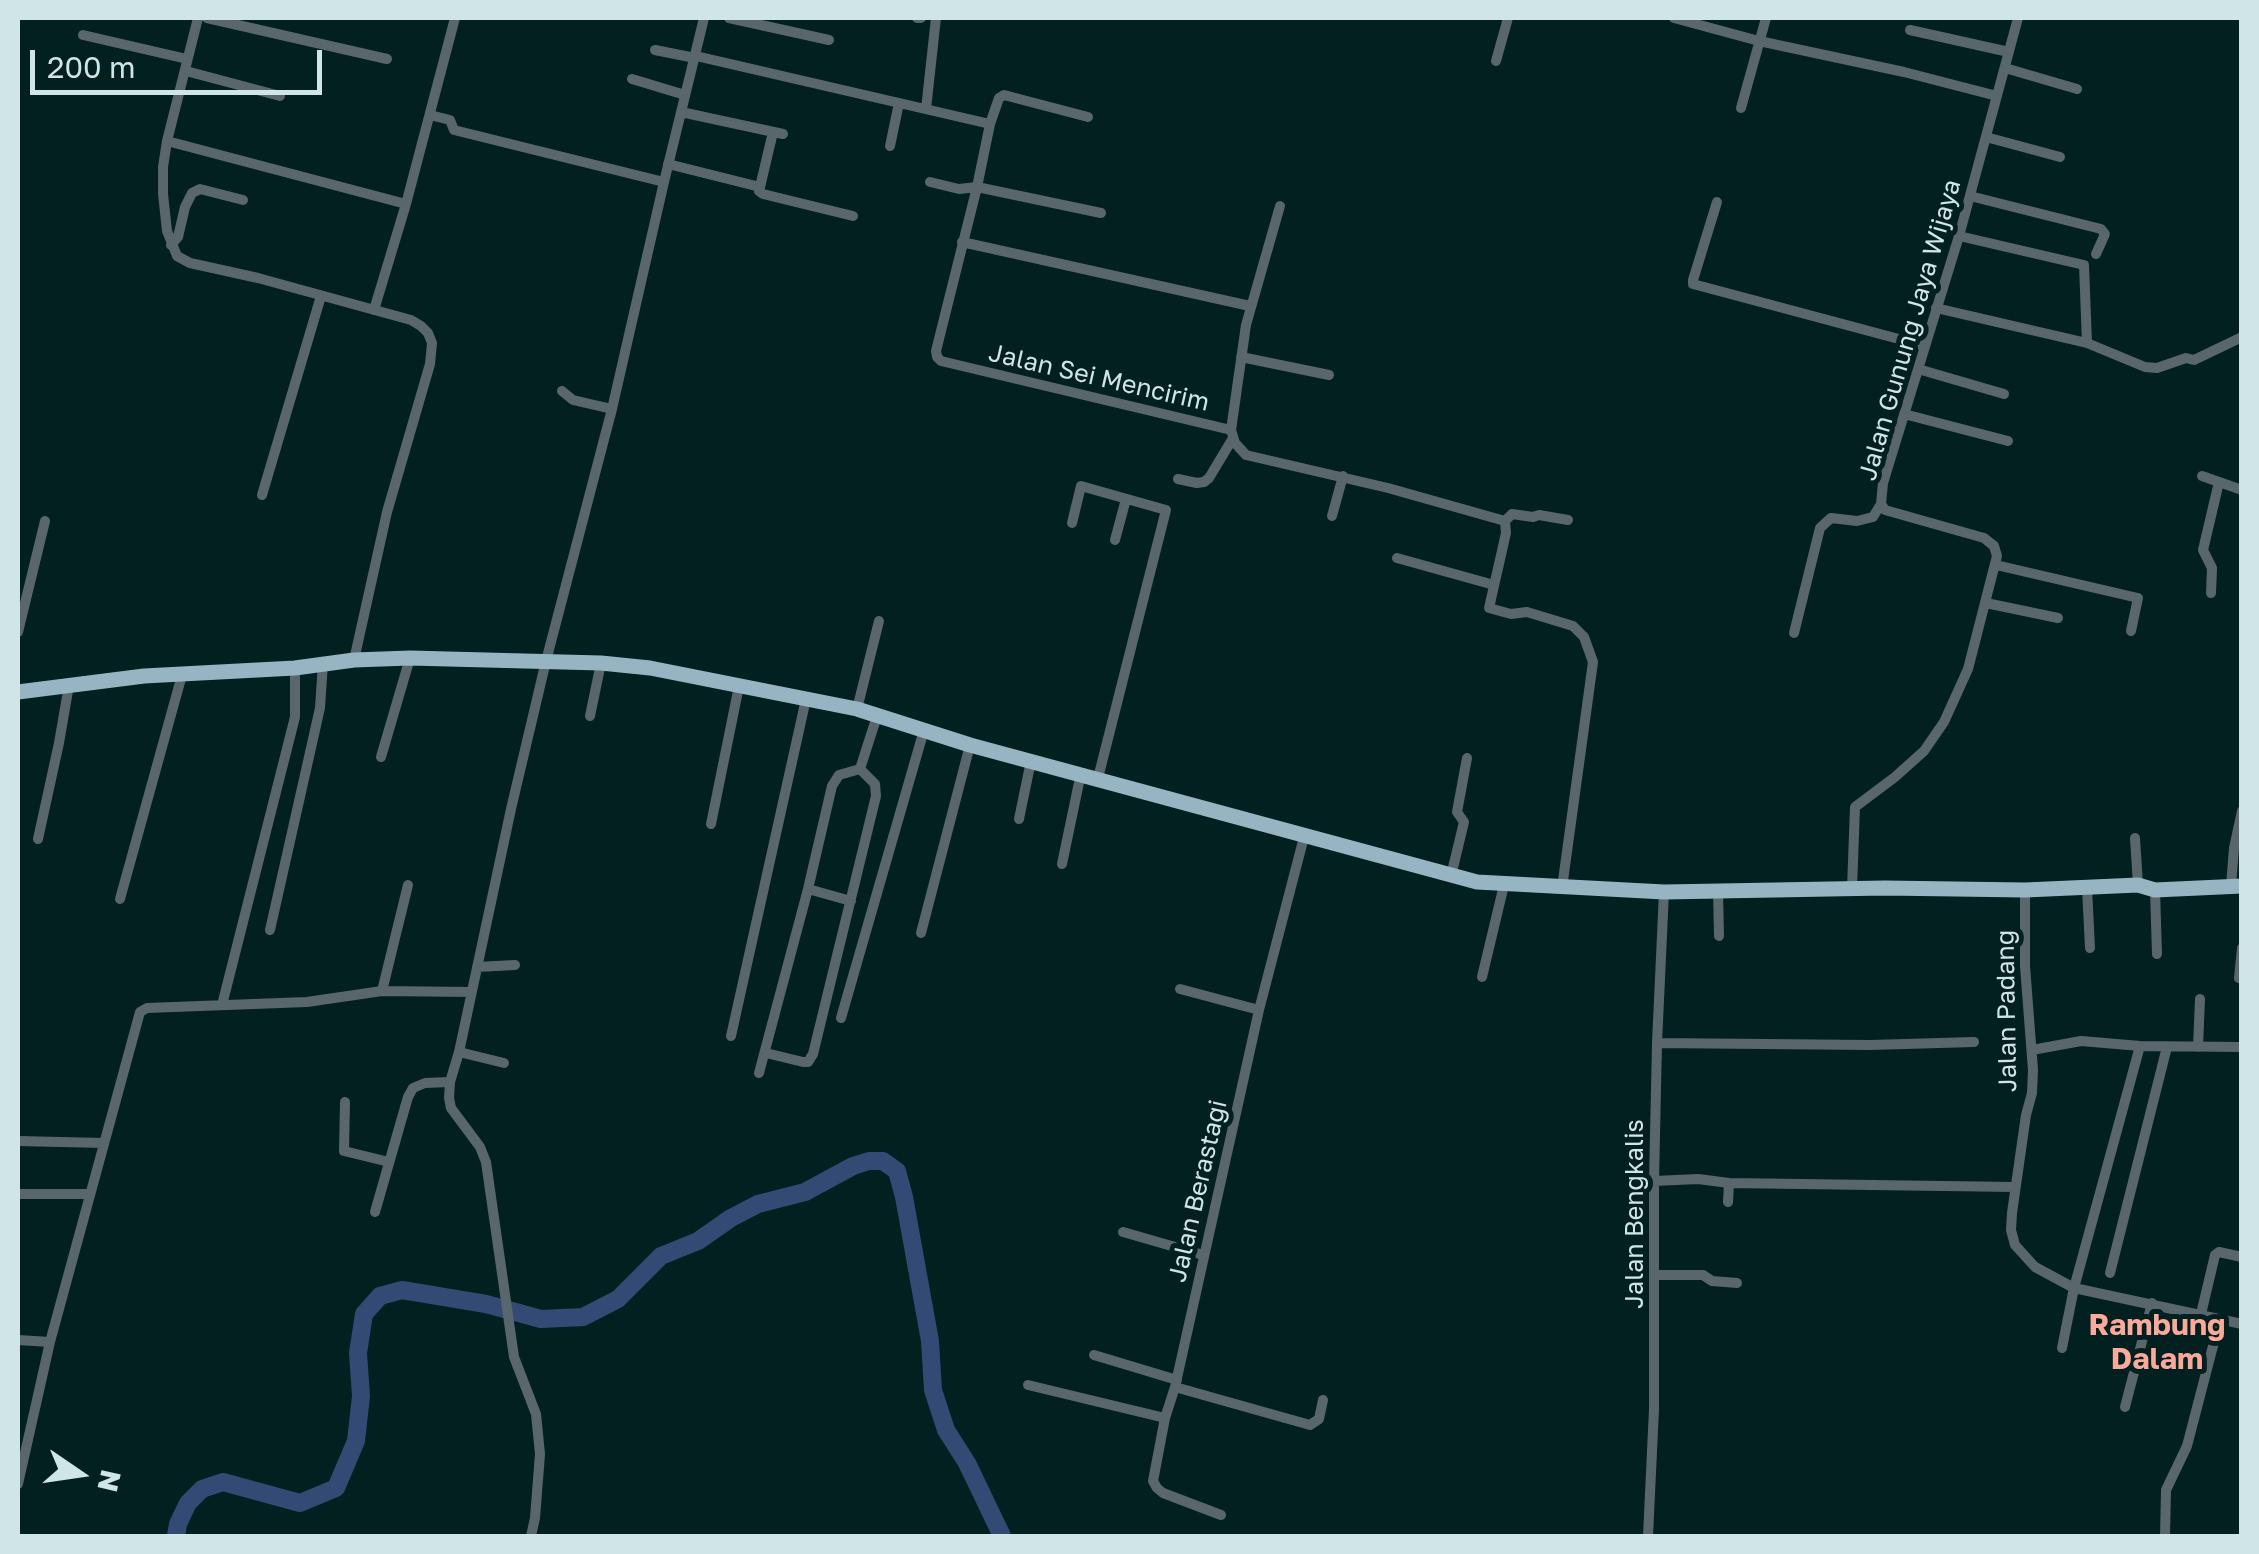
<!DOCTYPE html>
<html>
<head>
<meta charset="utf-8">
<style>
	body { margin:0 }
	#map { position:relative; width:2259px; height:1554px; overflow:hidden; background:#022020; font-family:"Golos Text",sans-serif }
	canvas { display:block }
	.frame { position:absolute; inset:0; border:20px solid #d0e5e5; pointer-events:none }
	.north { position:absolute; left:30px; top:1424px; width:100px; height:100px; -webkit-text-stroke:8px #022020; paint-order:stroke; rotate:103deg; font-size:28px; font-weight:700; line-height:40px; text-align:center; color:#d0e5e5 }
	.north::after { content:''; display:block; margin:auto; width:35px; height:45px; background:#d0e5e5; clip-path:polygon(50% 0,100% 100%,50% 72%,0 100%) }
	.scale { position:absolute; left:30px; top:50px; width:292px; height:45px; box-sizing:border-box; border:5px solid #d0e5e5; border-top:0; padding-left:12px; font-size:30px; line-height:35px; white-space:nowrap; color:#d0e5e5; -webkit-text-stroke:8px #022020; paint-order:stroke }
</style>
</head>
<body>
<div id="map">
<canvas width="2259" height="1554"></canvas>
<div class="frame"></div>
<div class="north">N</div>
<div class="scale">200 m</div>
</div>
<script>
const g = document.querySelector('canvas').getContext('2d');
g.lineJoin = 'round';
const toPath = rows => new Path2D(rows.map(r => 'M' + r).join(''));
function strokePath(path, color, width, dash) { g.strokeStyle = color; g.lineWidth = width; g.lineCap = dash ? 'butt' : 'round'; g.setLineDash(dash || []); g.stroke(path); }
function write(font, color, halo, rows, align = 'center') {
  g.font = font + ' "Golos Text",sans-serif'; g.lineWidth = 10; g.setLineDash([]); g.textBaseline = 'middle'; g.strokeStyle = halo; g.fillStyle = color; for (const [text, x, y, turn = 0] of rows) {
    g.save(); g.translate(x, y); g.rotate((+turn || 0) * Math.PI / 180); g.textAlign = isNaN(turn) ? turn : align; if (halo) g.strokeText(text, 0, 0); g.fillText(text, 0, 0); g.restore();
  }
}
const river = toPath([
	[176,1536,178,1524,188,1503,202,1489,223,1482,300,1503,336,1488,356,1441,361,1396,358,1353,364,1314,380,1296,402,1290,486,1304,541,1319,583,1317,618,1299,661,1256,698,1241,731,1218,758,1204,805,1192,853,1166,869,1161,883,1161,897,1171,904,1197,930,1341,933,1390,946,1430,967,1463,1002,1536]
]);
const street = toPath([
	[198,18,167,141,163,167,163,194,167,231,177,256,190,263,258,278,411,320,421,326,428,333,432,343,430,364,387,512,354,660],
	[207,18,387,59],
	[729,18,829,40],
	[917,18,921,18],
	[1674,18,1759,41,1904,72,1997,96],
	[1910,30,2009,52],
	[83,35,187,59],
	[655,50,695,58],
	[696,56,990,124],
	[1496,61,1508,18],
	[2005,68,2077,89],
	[186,71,280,96],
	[632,79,685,95],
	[1741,108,1766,18],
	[926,109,936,18],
	[681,112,783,134],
	[430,115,450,120,454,130,664,182],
	[1088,117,1004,95,999,98,990,124,977,187,936,351,937,357,941,361,1231,430],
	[1986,137,2060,157],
	[167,141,406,204],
	[890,146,899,103],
	[668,164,760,187,759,191,763,194,853,216],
	[930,182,959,189,977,187,1101,213],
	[760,187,773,132],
	[1970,196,2101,229,2105,234,2096,254],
	[1717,202,1693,280,1693,284,1925,346],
	[1280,206,1246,325,1231,430,1235,443,1246,455,1388,488,1505,521],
	[1959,236,2084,265,2087,343],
	[962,242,1250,306],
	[171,245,178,237,185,207,192,193,200,189,243,200],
	[1936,308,2087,343,2145,367,2157,368,2186,358,2194,360,2242,337],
	[374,310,406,204,455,18],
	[1241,357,1329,375],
	[1918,369,2004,394],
	[562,391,573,400,612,409],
	[1904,414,2008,441],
	[2202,476,2242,490],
	[1178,479,1197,483,1204,482,1209,478,1233,438],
	[262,495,321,296],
	[1332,516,1343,476],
	[1505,521,1506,533,1489,608,1511,614,1527,612,1573,626,1584,637,1593,662,1562,888],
	[1505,521,1512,514,1533,517,1539,515,1568,520],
	[1072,523,1081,486,1166,510,1098,778],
	[1115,540,1126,499],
	[1397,558,1494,585],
	[1996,565,2138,598,2131,631],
	[2211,593,2212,568,2203,550,2219,482],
	[1986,603,2058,618],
	[18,632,45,521],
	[1794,633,1820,528,1831,518,1857,521,1873,517,1881,504,1883,483,1959,236,2018,18],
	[857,709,879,621],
	[590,716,601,663],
	[381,757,410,658],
	[1019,819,1031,761],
	[711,824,739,686],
	[2135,838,2138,885],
	[38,839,59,743,69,685],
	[1062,864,1081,773],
	[1451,876,1464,822,1457,812,1467,758],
	[2231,886,2234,848,2242,811],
	[2087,888,2090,948],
	[808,889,851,901],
	[1852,889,1855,807,1895,777,1924,751,1944,722,1968,669,1997,556,1994,546,1984,538,1885,510,1881,504],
	[1718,890,1719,936],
	[2025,890,2025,966,2033,1070,2032,1093,2026,1115,2012,1213,2011,1230,2015,1245,2035,1267,2074,1288,2242,1324],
	[2155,890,2157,954],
	[120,899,182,675],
	[270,930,320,708,323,663],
	[921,933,970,745],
	[2242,948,2239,978,2242,979],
	[477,967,515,965],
	[1482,977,1504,885],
	[1180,989,1259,1010],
	[382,991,408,885],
	[222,1005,295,717,295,668],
	[841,1018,924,730],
	[731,1036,806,699],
	[1657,1043,1870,1045,1974,1042],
	[2198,1047,2200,999],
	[2032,1050,2081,1041,2140,1046,2242,1047],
	[459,1052,504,1063],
	[766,1053,803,1062,808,1062,813,1054,876,796,875,784,860,769],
	[759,1073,808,889,832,786,839,775,860,769,877,716],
	[345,1102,344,1151,389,1162],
	[18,1141,104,1143],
	[1654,1181,1698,1179,1729,1183,2015,1187],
	[18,1194,90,1194],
	[1728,1202,1729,1183],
	[375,1212,408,1097,413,1088,425,1083,450,1082],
	[1123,1232,1203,1255],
	[2110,1273,2167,1047],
	[1654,1275,1703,1275,1712,1281,1737,1283],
	[2201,1314,2215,1255,2219,1252,2242,1257],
	[18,1340,50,1342],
	[2062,1348,2074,1288,2140,1046],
	[1094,1355,1177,1380],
	[1028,1385,1165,1418],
	[1175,1387,1310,1425,1319,1419,1323,1400],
	[2125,1407,2152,1303],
	[18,1484,50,1342,140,1012,147,1008,307,1002,382,991,471,992],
	[1221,1515,1163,1493,1157,1488,1153,1481,1165,1418,1175,1387,1259,1010,1304,837],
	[531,1536,535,1518,540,1454,536,1414,514,1357,486,1162,480,1147,451,1108,449,1098,450,1082,459,1052,511,809,546,661,612,409,664,182,704,18],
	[1648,1536,1654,1409,1654,1181,1657,1043,1664,892],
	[2165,1536,2166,1490,2187,1446,2220,1319]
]);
const primary = toPath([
	[18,692,144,676,295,668,354,660,410,658,601,663,650,668,857,709,970,745,1477,882,1664,892,1885,888,2025,890,2138,885,2155,890,2242,886]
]);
const streetNames = [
	["Jalan Gunung Jaya Wijaya",1910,330,-74],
	["Jalan Sei Mencirim",1099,378,13],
	["Jalan Padang",2007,1011,-91],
	["Jalan Berastagi",1198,1191,-77],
	["Jalan Bengkalis",1635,1214,-90]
];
const quarterNames = [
	["Rambung",2157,1325],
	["Dalam",2157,1359]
];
strokePath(river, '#334b74', 18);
strokePath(street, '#59676d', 10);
strokePath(primary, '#96b4c2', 15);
write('25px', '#d0e5e5', '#022020', streetNames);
write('bold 30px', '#fba99a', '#022020', quarterNames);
</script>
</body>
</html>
